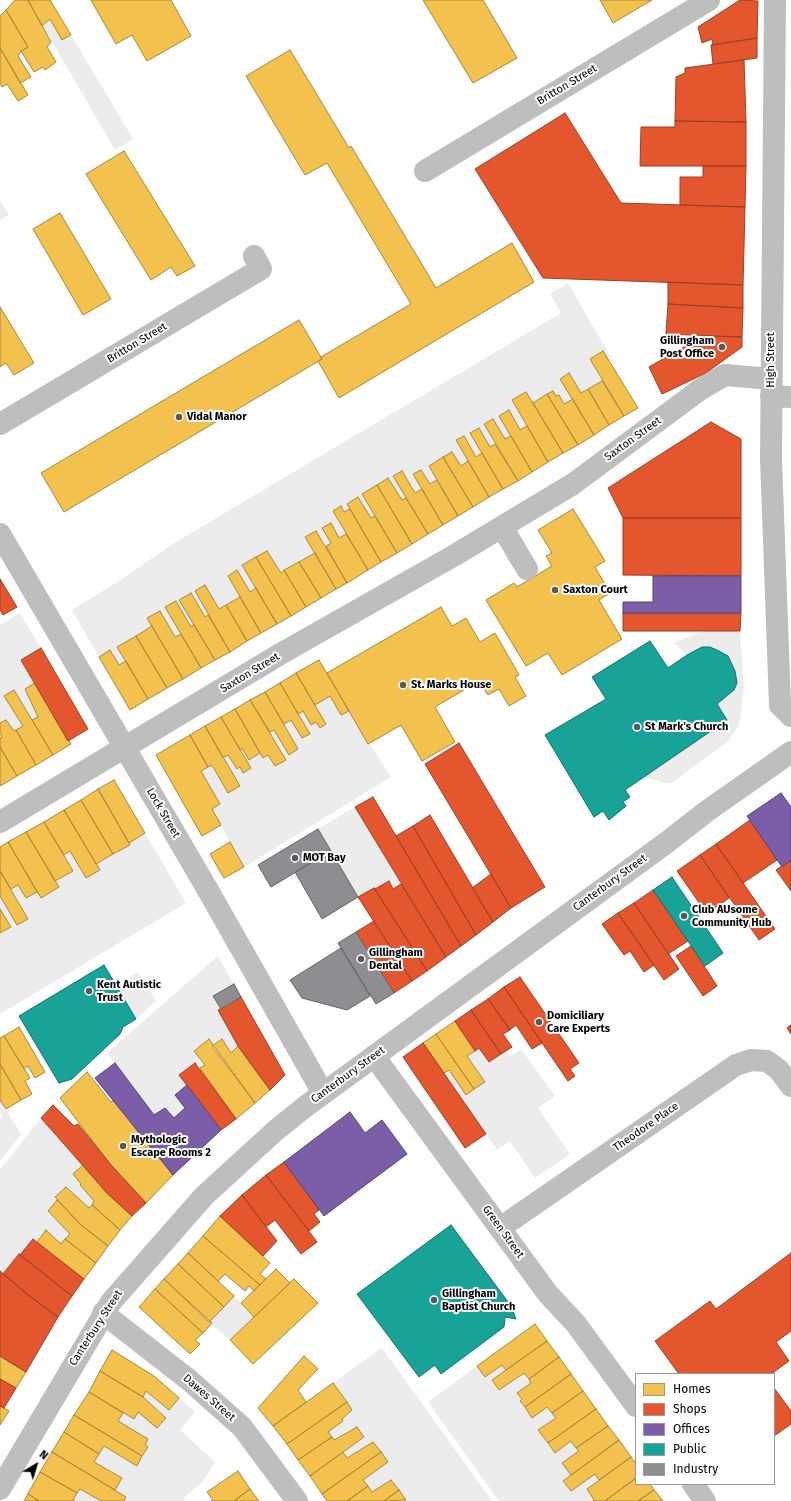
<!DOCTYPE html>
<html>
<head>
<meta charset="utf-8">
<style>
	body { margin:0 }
	#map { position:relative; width:791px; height:1501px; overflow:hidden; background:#fff; font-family:"Fira Sans",sans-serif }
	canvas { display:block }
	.legend { position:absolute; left:635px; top:1373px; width:140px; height:112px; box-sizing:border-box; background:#fff; border:1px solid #999; margin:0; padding:5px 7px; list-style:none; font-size:12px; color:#000 }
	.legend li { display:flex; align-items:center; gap:8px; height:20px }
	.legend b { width:20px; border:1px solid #999 }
	.north { position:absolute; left:16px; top:1445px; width:40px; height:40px; -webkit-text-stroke:3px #fff; paint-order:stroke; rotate:38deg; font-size:11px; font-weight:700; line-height:16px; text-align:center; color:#000 }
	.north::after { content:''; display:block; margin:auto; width:14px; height:18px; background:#000; clip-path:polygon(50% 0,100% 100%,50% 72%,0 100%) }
</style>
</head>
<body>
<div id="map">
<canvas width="791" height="1501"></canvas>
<ul class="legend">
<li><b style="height:11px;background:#f2c14e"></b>Homes</li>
<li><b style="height:11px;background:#e4572e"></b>Shops</li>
<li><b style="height:11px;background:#7b5ea7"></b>Offices</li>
<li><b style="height:11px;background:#17a398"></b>Public</li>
<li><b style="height:11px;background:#8d8d92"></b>Industry</li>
</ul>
<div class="north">N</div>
</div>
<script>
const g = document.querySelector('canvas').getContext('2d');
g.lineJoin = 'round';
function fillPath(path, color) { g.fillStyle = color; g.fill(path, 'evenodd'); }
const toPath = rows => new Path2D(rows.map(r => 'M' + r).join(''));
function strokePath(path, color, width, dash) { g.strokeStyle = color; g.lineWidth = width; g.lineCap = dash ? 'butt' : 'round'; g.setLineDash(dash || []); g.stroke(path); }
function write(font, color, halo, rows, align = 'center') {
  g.font = font + ' "Fira Sans",sans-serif'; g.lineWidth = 4; g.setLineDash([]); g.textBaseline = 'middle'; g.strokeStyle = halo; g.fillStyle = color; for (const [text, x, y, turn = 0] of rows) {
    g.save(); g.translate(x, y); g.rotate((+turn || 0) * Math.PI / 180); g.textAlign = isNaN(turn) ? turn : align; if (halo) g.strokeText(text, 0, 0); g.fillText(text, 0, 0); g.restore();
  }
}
const green = toPath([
	[50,19,62,40,71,35,133,139,115,150,43,26],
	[0,200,9,215,0,220],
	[568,283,611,358,608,359,603,351,590,359,602,381,581,393,569,373,560,378,573,399,564,404,559,395,556,396,553,391,533,403,526,392,512,401,527,426,520,430,509,411,511,436,505,439,493,419,484,424,495,444,490,447,479,428,470,433,482,453,476,457,464,436,456,440,468,461,461,466,452,452,429,466,437,480,430,484,421,470,413,474,422,489,415,493,402,471,393,476,406,498,402,500,388,478,362,494,375,516,371,518,358,497,347,504,350,509,344,512,341,507,333,511,346,534,339,538,331,523,322,528,331,543,326,546,316,531,306,537,315,553,281,573,267,551,243,565,256,588,250,592,237,570,228,576,240,597,219,609,205,585,195,591,208,615,205,617,191,593,180,600,194,625,191,626,176,602,181,634,175,637,152,626,117,647,126,661,119,665,110,650,99,657,72,610,124,578,171,545,561,313,550,294],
	[20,613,41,648,21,660,35,683,25,689,38,717,32,720,14,690,5,696,23,726,14,731,6,720,0,723,0,625],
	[702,631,740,631,744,687,739,726,727,742,670,784,644,777,727,720,717,704,734,690,737,683,735,671,728,656,710,647,702,647,687,655,674,643],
	[330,696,341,715,349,711,391,777,244,867,212,809,220,804,201,771,212,765,228,793,240,786,223,758,228,755,237,769,240,767,243,773,251,768,240,750,242,748,249,760,260,753,263,758,268,755,275,766,285,760,270,732,274,730,289,755,298,749,284,724,291,720,310,733,298,714,303,711,311,724,316,722,320,728,326,724,315,705],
	[355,807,401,884,393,889,389,881,358,897,318,829],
	[145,833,186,903,0,1014,0,933,10,927,0,909,0,896,17,925,28,918,11,889,18,885,26,898,37,892,41,897,55,881,72,871,64,855,70,851,96,864,130,845,129,843],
	[218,956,241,997,219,1011,238,1046,231,1053,222,1039,212,1046,208,1040,194,1050,205,1065,200,1068,195,1063,179,1075,187,1085,185,1108,174,1118,165,1108,154,1115,107,1053],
	[138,972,156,1001,136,1019,116,985],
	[479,1048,489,1062,505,1051,510,1057,521,1049,555,1096,538,1108,570,1154,535,1178,510,1141,497,1150,444,1073,449,1070,466,1094,485,1082,467,1056],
	[0,1100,21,1134,0,1161,0,1119,3,1117,0,1113],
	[41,1118,83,1165,80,1186,94,1201,89,1208,66,1187,55,1197,57,1200,48,1211,70,1234,61,1244,46,1230,37,1242,33,1239,3,1274,0,1271,0,1170],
	[234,1296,254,1317,230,1340,209,1322],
	[382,1348,479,1483,492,1501,405,1501,391,1480,372,1492,363,1480,361,1451,360,1449,347,1458,343,1452,364,1437,357,1427,350,1432,349,1430,334,1440,328,1432,343,1421,342,1419,348,1415,347,1402,333,1383],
	[502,1365,506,1370,492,1381,499,1390,524,1373,531,1383,517,1393,522,1399,520,1401,532,1417,547,1407,556,1418,539,1431,555,1453,571,1441,579,1451,563,1463,571,1475,564,1481,571,1491,595,1474,599,1480,587,1489,594,1500,593,1501,499,1501,428,1402,477,1366],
	[146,1391,169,1410,179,1398,195,1412,180,1430,215,1462,204,1480,184,1498,186,1501,124,1501,126,1497,115,1490,122,1478,94,1462,104,1446,137,1466,148,1447,118,1421,123,1413,134,1419,138,1412,157,1427,166,1417,143,1397],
	[80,1489,101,1501,75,1501,73,1500]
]);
const homes = toPath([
	[15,0,28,0,51,42,47,47,56,62,45,70,43,67,34,72,21,51,28,47,6,10,15,0],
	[28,0,50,0,71,35,62,40,50,19,42,26,28,0],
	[91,0,171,0,191,36,147,61,132,35,116,44,91,0],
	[423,0,483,0,517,58,473,83,423,0],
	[600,0,652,0,613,23,600,0],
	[6,10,28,47,21,51,18,56,31,77,20,83,0,48,0,16,6,10],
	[0,48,28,95,18,101,7,84,2,87,0,83,0,48],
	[290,50,349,148,351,146,436,288,512,243,534,282,339,398,318,361,322,359,321,357,411,304,327,163,305,175,246,76,290,50],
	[124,151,195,266,177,276,171,267,151,280,86,174,124,151],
	[60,213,111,299,83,315,33,229,60,213],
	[0,307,34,363,14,375,6,363,0,367,0,307],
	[299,320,322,359,64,512,41,473,299,320],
	[603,351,638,408,624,416,590,359,603,351],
	[569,373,581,393,588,389,609,425,594,435,560,379,569,373],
	[602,381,624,416,609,425,588,389,602,381],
	[553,391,556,396,559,395,564,404,573,399,594,435,578,445,547,394,553,391],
	[526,392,563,453,548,462,512,400,526,392],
	[547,394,578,445,563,453,533,403,547,394],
	[509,410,520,430,527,426,548,462,532,472,499,416,509,410],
	[493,419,505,439,511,436,532,472,518,481,484,424,493,419],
	[479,428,490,447,495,444,518,481,503,489,470,433,479,428],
	[464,436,476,457,482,453,503,489,489,497,456,440,464,436],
	[452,452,461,466,468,461,489,497,473,507,443,457,452,452],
	[443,457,473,507,458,516,429,466,443,457],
	[421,470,430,484,437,480,458,516,443,525,413,474,421,470],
	[402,471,415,493,422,489,443,525,428,534,393,476,402,471],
	[388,478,402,500,406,498,428,534,412,544,377,485,388,478],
	[377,485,412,544,397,553,362,494,377,485],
	[358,497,371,518,375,516,397,553,381,562,347,504,358,497],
	[341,506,344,512,350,509,381,562,368,570,333,511,341,506],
	[573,509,605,561,595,567,610,593,599,600,622,639,562,675,548,653,526,666,486,600,514,583,517,587,552,566,546,556,552,553,538,530,573,509],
	[331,523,339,538,346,534,368,570,347,583,326,546,331,543,322,528,331,523],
	[316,531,347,583,336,589,305,537,316,531],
	[267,551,281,573,284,570,306,607,291,616,256,557,267,551],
	[315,553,336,589,321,598,299,562,315,553],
	[256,557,291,616,277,624,242,565,256,557],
	[299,562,321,598,306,607,284,570,299,562],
	[237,570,250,592,256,588,277,624,261,633,228,576,237,570],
	[205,585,219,609,226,605,247,641,230,652,195,591,205,585],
	[191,593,205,617,208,615,230,652,215,660,179,600,191,593],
	[240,597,261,633,247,641,226,605,240,597],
	[176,601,191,627,194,625,215,660,201,668,165,607,176,601],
	[441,607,452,626,466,618,480,642,495,633,519,675,515,677,526,696,509,706,499,689,488,695,479,681,435,707,455,742,422,761,401,725,368,744,327,673,441,607],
	[160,611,175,637,181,634,201,668,183,679,147,618,160,611],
	[152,626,183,679,167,688,136,636,152,626],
	[136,636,167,688,148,699,117,647,136,636],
	[110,650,119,665,126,661,148,699,130,710,99,657,110,650],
	[319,660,349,711,341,715,330,696,315,705,296,673,319,660],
	[296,673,326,724,320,728,316,722,311,725,303,711,298,714,280,683,296,673],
	[35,683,71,744,53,755,32,720,38,717,25,689,35,683],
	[280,683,310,734,302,738,291,720,284,724,265,692,280,683],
	[14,690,53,755,36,765,16,730,23,726,4,696,14,690],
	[265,692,298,749,289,755,274,730,270,732,250,700,265,692],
	[250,700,286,760,275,766,268,755,263,758,235,709,250,700],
	[235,709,260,753,249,760,242,748,240,750,221,717,235,709],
	[221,717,251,768,243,773,240,767,237,769,228,755,223,758,205,726,221,717],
	[6,720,14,731,16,730,36,765,17,776,0,747,0,738,2,737,0,733,0,723,6,720],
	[205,726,240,786,228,793,212,765,208,767,190,735,205,726],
	[190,735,208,767,201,771,220,804,212,809,221,825,202,836,156,755,190,735],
	[0,747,17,776,0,786,0,747],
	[114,780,145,833,129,843,98,789,114,780],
	[98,789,130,845,113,854,81,800,98,789],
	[81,800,113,854,96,864,64,810,81,800],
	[64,810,100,870,86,878,70,851,64,855,44,822,64,810],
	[44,822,73,871,55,881,26,832,44,822],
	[26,832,59,887,41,898,8,842,26,832],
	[8,842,37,892,26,898,18,885,11,889,0,871,0,847,8,842],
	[230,842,244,867,224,878,210,854,230,842],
	[0,871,28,919,17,925,0,896,0,871],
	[0,909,11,927,0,933,0,909],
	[455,1021,475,1051,467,1056,485,1082,474,1089,436,1034,455,1021],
	[19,1027,45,1072,35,1078,28,1066,24,1069,4,1036,19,1027],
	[436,1034,474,1089,466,1095,449,1070,444,1073,423,1043,436,1034],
	[4,1036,30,1078,25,1081,32,1094,21,1100,0,1064,0,1038,4,1036],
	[209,1039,255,1103,236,1119,200,1068,205,1065,194,1051,209,1039],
	[222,1039,231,1053,238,1046,270,1090,255,1103,212,1046,222,1039],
	[0,1064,21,1100,6,1109,0,1100,0,1064],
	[87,1072,111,1102,113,1100,173,1175,146,1203,111,1165,60,1098,87,1072],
	[83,1165,107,1193,132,1216,120,1230,92,1205,94,1201,80,1185,81,1184,73,1174,83,1165],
	[66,1187,89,1208,92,1205,120,1230,108,1246,81,1225,55,1197,66,1187],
	[57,1200,81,1225,108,1246,96,1263,65,1239,70,1234,48,1211,57,1200],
	[220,1216,270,1263,260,1274,266,1279,260,1285,203,1236,220,1216],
	[46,1230,61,1244,65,1239,96,1263,84,1279,52,1256,37,1242,46,1230],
	[203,1236,260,1285,254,1291,249,1286,245,1291,225,1274,218,1281,188,1253,203,1236],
	[188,1253,234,1296,224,1307,178,1264,188,1253],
	[178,1264,224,1307,209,1322,164,1279,178,1264],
	[276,1269,290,1283,254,1317,241,1303,276,1269],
	[164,1279,212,1323,203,1333,155,1289,164,1279],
	[294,1279,318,1303,253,1364,230,1340,294,1279],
	[155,1289,203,1333,195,1340,200,1344,190,1354,139,1307,155,1289],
	[535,1324,547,1341,506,1370,502,1365,485,1377,477,1366,535,1324],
	[547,1341,559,1357,529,1379,524,1373,499,1390,492,1380,547,1341],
	[112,1350,154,1376,179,1398,169,1410,146,1391,143,1397,100,1371,112,1350],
	[0,1356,26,1372,16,1388,0,1379,0,1356],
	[304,1356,318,1369,298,1390,306,1402,273,1426,258,1408,304,1356],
	[559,1357,571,1374,525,1407,520,1401,522,1399,517,1393,531,1383,529,1379,559,1357],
	[100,1371,143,1397,166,1418,157,1428,138,1412,134,1419,89,1392,100,1371],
	[571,1374,583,1391,552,1413,547,1407,532,1418,525,1407,571,1374],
	[333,1383,347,1402,287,1444,273,1426,333,1383],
	[583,1391,596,1409,548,1443,538,1430,556,1418,552,1413,583,1391],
	[89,1392,123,1413,118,1421,148,1439,145,1445,148,1447,142,1456,74,1415,89,1392],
	[347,1402,352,1410,342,1419,343,1421,328,1432,332,1437,298,1460,287,1444,347,1402],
	[0,1406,9,1411,0,1425,0,1406],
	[596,1409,608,1426,576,1448,571,1441,555,1453,548,1443,596,1409],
	[74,1415,142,1456,137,1466,104,1446,99,1454,64,1432,74,1415],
	[608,1426,619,1440,571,1475,562,1463,579,1451,576,1448,608,1426],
	[357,1427,364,1437,310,1476,298,1460,332,1437,334,1440,357,1427],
	[64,1432,99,1454,94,1462,122,1478,115,1490,52,1452,64,1432],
	[619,1440,631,1457,599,1480,595,1474,571,1491,563,1481,619,1440],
	[373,1442,381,1452,322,1494,310,1476,343,1452,347,1458,373,1442],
	[52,1452,126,1497,124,1501,101,1501,80,1489,77,1493,40,1472,52,1452],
	[381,1452,388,1462,363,1480,368,1486,347,1501,327,1501,322,1494,381,1452],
	[631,1457,636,1464,636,1478,605,1501,593,1501,594,1500,587,1489,631,1457],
	[238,1471,250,1489,234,1501,211,1501,213,1500,207,1492,238,1471],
	[40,1472,77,1493,73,1500,75,1501,39,1501,28,1494,40,1472],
	[636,1478,636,1484,650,1484,654,1490,638,1501,605,1501,636,1478],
	[391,1480,399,1490,384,1501,347,1501,368,1486,372,1492,391,1480],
	[250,1489,259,1501,234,1501,250,1489],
	[399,1490,406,1500,384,1501,399,1490],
	[654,1490,663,1501,638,1501,654,1490],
	[28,1494,39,1501,24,1501,28,1494]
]);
const shops = toPath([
	[740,0,758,1,757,38,713,45,712,39,702,43,698,27,740,0],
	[757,38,757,58,713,64,711,45,757,38],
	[744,60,746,122,675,121,676,77,685,73,685,68,744,60],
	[565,113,621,203,745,207,743,285,543,278,475,169,565,113],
	[675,121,746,122,746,166,640,166,641,127,675,127,675,121],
	[703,166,746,166,745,207,680,205,680,177,703,177,703,166],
	[668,282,743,285,743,308,668,304,668,282],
	[668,304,743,308,742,337,666,334,668,304],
	[704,336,742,337,742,347,706,373,662,394,649,367,691,343,704,344,704,336],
	[711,422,741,439,741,518,623,518,608,488,711,422],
	[623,518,741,518,741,576,623,575,623,518],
	[0,579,17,607,3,615,0,610,0,579],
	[623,613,741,613,740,631,623,631,623,613],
	[41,648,88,729,68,741,21,660,41,648],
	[459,743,545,887,511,908,425,764,459,743],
	[373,797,461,946,446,957,355,807,373,797],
	[430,815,493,922,476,935,413,826,430,815],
	[750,820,777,860,743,883,716,844,750,820],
	[413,826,476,935,461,946,396,836,413,826],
	[716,844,775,929,759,940,700,855,716,844],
	[700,855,729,898,707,914,677,871,700,855],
	[791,860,791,891,776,870,791,860],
	[491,874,511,908,493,922,472,888,491,874],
	[389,881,393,889,401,884,446,957,427,971,375,889,389,881],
	[374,888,427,971,412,981,358,897,374,888],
	[653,890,688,941,668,954,634,903,653,890],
	[634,903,679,969,664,980,618,913,634,903],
	[618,913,654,965,644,972,630,951,624,955,602,924,618,913],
	[374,921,412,981,394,993,356,932,374,921],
	[691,946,717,986,703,996,676,956,691,946],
	[520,977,579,1063,570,1069,575,1076,568,1081,504,987,520,977],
	[504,987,542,1043,532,1049,516,1025,510,1030,488,999,504,987],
	[241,997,285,1075,270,1090,238,1046,218,1010,241,997],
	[488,999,510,1030,503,1034,512,1047,501,1054,471,1010,488,999],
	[471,1010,501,1054,489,1062,479,1048,475,1051,455,1021,471,1010],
	[791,1025,791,1034,787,1028,791,1025],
	[423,1043,486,1134,465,1148,403,1057,423,1043],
	[195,1063,236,1119,221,1130,179,1075,195,1063],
	[53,1105,74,1126,78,1124,111,1165,146,1203,132,1216,107,1193,41,1118,53,1105],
	[284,1162,319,1210,314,1214,320,1222,309,1231,266,1175,284,1162],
	[266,1175,317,1242,301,1254,275,1220,266,1227,242,1195,266,1175],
	[242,1195,277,1241,263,1256,220,1216,242,1195],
	[33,1239,84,1279,72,1296,20,1255,33,1239],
	[791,1253,791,1331,776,1342,789,1361,771,1374,679,1374,655,1341,710,1301,716,1309,791,1253],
	[19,1254,72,1296,58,1317,27,1294,3,1274,19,1254],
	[0,1271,27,1294,58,1317,26,1372,0,1356,0,1271],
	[0,1379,16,1388,4,1408,0,1406,0,1379],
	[774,1388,791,1411,791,1424,774,1436,774,1388]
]);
const offices = toPath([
	[653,576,741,576,741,613,623,613,623,602,653,602,653,576],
	[781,793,791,807,791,860,782,867,747,816,781,793],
	[115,1063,154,1115,165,1108,174,1118,185,1108,175,1095,187,1085,221,1130,173,1175,95,1078,115,1063],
	[350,1112,365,1133,382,1120,407,1154,324,1216,284,1162,350,1112]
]);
const public = toPath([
	[650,641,668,668,687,655,702,647,710,647,717,650,728,656,735,671,737,683,734,690,717,704,727,720,625,790,630,797,623,802,626,806,609,820,603,811,594,817,545,735,606,699,592,677,650,641],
	[672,877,723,953,705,966,653,890,672,877],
	[104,965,136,1019,123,1027,120,1034,72,1079,59,1083,19,1016,104,965],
	[451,1225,511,1306,516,1319,505,1317,504,1327,441,1374,435,1365,419,1377,357,1294,451,1225]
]);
const industry = toPath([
	[318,829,331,851,271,887,258,865,318,829],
	[331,851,358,897,322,919,295,872,331,851],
	[356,932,394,993,376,1004,338,943,356,932],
	[341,948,370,996,347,1010,302,998,290,980,341,948],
	[234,984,241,997,221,1009,213,996,234,984]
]);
const pedestrian = toPath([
	[775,0,771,459,780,705],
	[725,375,771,379],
	[771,396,791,397]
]);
const minor = toPath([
	[425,171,709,0],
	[0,424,261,269,254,256],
	[502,527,527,569],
	[0,534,209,892,323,1093],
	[780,705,791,716],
	[0,822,282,653,455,555,573,484,701,389,725,375],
	[374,1056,548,1294,576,1324,636,1406],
	[500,1228,736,1065,751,1060,767,1061,779,1070,791,1086],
	[103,1313,189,1380,242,1427,297,1501],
	[693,1484,705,1501]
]);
const tertiary = toPath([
	[0,1489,111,1302,204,1196,275,1131,306,1106,666,843,707,811,791,752]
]);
const markers = [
	[722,347,4,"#595959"],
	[179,417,4,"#595959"],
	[555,590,4,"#595959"],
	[403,685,4,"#595959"],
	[637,727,4,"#595959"],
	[295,858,4,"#595959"],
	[684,916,4,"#595959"],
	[361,959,4,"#595959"],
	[89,991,4,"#595959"],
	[539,1022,4,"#595959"],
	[123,1146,4,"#595959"],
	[434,1300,4,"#595959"]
];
const streetNames = [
	["Britton Street",567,85,-31],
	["Britton Street",137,343,-31],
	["High Street",771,360,-90],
	["Saxton Street",633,439,-36],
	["Saxton Street",250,673,-31],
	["Lock Street",163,813,60],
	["Canterbury Street",610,883,-36],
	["Canterbury Street",348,1075,-36],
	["Theodore Place",646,1127,-35],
	["Green Street",503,1232,54],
	["Canterbury Street",96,1328,-57],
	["Dawes Street",209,1398,41]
];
const poiNames = [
	["Gillingham",714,341,"right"],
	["Post Office",714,354,"right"],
	["Vidal Manor",187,417],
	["Saxton Court",563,590],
	["St. Marks House",411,685],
	["St Mark's Church",645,727],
	["MOT Bay",303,858],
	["Club AUsome",692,910],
	["Community Hub",692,923],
	["Gillingham",369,953],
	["Dental",369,966],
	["Kent Autistic",97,985],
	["Trust",97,998],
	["Domiciliary",547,1016],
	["Care Experts",547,1029],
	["Mythologic",131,1140],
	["Escape Rooms 2",131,1153],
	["Gillingham",442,1294],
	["Baptist Church",442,1307]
];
fillPath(green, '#ececec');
fillPath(homes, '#f2c14e');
strokePath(homes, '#a98737', 1);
fillPath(shops, '#e4572e');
strokePath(shops, '#a03d20', 1);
fillPath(offices, '#7b5ea7');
strokePath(offices, '#564275', 1);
fillPath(public, '#17a398');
strokePath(public, '#10726a', 1);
fillPath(industry, '#8d8d92');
strokePath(industry, '#636366', 1);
strokePath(pedestrian, '#bebebe', 22);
strokePath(minor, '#bebebe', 22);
strokePath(tertiary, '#bebebe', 22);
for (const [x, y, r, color] of markers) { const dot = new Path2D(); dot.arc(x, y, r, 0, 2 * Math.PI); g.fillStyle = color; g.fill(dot); strokePath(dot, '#fff', 1.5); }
write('11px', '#000', '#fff', streetNames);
write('bold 11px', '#000', '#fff', poiNames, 'left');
</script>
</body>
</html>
